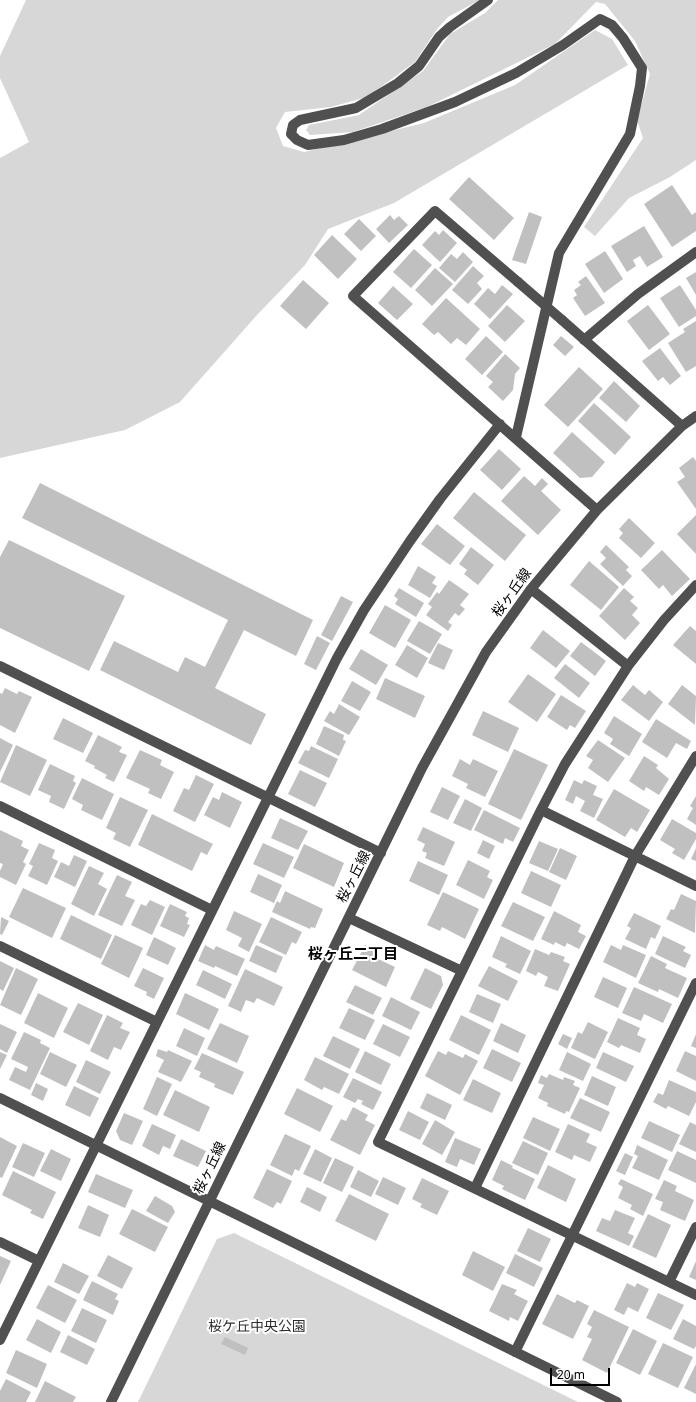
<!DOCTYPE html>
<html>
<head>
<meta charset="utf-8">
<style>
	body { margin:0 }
	#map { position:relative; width:696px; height:1402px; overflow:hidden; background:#fff; font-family:"Noto Sans",sans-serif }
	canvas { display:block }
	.scale { position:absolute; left:550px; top:1368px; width:60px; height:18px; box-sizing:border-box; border:2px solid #000; border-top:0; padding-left:5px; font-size:12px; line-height:14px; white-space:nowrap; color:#000; -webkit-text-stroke:3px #fff; paint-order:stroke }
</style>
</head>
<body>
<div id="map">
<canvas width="696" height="1402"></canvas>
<div class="scale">20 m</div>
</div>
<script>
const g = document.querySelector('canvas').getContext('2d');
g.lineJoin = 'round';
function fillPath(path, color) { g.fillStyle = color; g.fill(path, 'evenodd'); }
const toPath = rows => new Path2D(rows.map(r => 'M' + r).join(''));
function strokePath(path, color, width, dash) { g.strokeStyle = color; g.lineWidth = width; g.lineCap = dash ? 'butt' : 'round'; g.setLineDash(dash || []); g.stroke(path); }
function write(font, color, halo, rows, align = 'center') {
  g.font = font + ' "Noto Sans","Noto Sans JP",sans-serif'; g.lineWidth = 4; g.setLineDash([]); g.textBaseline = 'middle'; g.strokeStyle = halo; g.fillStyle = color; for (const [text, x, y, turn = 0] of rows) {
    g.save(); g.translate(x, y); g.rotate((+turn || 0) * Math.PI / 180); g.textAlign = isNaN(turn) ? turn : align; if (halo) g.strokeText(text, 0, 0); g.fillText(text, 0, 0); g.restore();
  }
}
const green = toPath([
	[26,0,480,0,448,17,437,29,415,62,367,97,331,107,285,112,276,128,283,146,304,152,424,123,515,85,595,30,612,39,628,65,394,203,328,229,305,265,257,315,180,402,125,430,0,458,0,158,29,142,0,78,0,56],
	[498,0,696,0,696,160,670,177,629,198,595,236,584,227,643,138,637,120,650,74,635,41,605,4,596,2,555,44,427,107,353,132,310,135,306,130,309,125,359,115,423,71,450,34,485,13],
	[234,1233,578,1402,138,1402,217,1239]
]);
const building = toPath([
	[469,177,514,218,494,240,449,199],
	[672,185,692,215,696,212,696,231,672,247,644,204],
	[529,212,542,217,526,264,512,260],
	[390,215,394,220,399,216,408,225,389,243,376,229],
	[359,219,376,236,361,251,344,234],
	[644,226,663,257,647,267,640,256,633,260,636,266,627,272,611,246],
	[443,230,457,243,440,262,422,245,435,231,439,235],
	[332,235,357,259,338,279,314,255],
	[414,249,432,265,411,288,393,272],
	[605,251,623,279,604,293,585,264],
	[463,252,473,262,455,282,439,268,451,254,457,259],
	[473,266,484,276,477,283,482,289,468,304,452,290],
	[435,268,453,284,432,306,415,290],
	[696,272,696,295,686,278],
	[586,276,605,303,585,316,573,298,577,295,574,290,581,285,578,282],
	[303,280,329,303,306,329,280,306],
	[502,285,513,294,490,319,474,304,488,288,495,294],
	[680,285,696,310,696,316,679,327,660,298],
	[393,286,413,304,397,320,378,303],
	[446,298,480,329,466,345,457,338,451,344,438,332,434,335,422,324],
	[507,305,525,321,505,342,488,326],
	[648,305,670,334,649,350,627,321],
	[696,321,696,366,686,372,668,343,685,332,683,329],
	[486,336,503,352,482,375,465,359],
	[561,336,574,347,565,356,553,345],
	[660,348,681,376,670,385,663,377,658,381,642,361],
	[505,354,520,368,515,374,513,390,503,401,488,387,493,382,486,376],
	[579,367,603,389,568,427,544,405],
	[614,381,640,406,626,422,599,398],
	[594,403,631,437,615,455,578,421],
	[572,432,605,462,592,477,580,478,553,453],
	[499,449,521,469,502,490,480,470],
	[693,457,696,461,696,509,677,482,685,477,679,468],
	[524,476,535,486,542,478,548,484,541,491,561,510,538,535,501,501],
	[40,483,313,620,296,656,244,630,215,688,266,714,251,745,100,670,114,641,178,672,185,657,205,667,228,620,22,518],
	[474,492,526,535,505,561,453,518],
	[696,515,696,554,677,534],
	[629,518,655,543,641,558,619,538,623,533,619,529],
	[437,524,465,546,450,565,421,544],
	[9,540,125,596,89,671,0,628,0,557],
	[606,545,629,567,626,570,632,576,623,586,600,564,606,558,600,552],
	[471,547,494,565,478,585,464,574,467,570,459,564],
	[662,550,690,579,672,596,663,585,659,589,641,570],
	[589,561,619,587,601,610,570,585],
	[418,566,436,577,432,583,437,586,430,598,408,585],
	[449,580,469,594,460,605,465,609,459,616,455,613,448,622,452,625,448,631,426,615,432,607,428,604,437,592,439,594],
	[399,588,424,603,416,617,395,604,398,599,394,596],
	[624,588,634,597,630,601,638,608,632,615,640,623,625,640,599,616],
	[341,596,353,602,332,641,321,635],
	[385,605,411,620,395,648,369,633],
	[419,621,442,634,430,654,407,641],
	[690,626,696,631,696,664,673,645],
	[543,630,570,651,556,668,530,648],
	[317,636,330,643,316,670,304,664],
	[581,642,606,661,595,676,570,656],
	[438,643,453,650,444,670,428,663],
	[407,645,428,658,417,678,395,665],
	[361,649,388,665,376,685,349,669],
	[565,664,590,683,579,698,554,678],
	[528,674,556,694,537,722,508,702],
	[385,678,425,696,415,718,376,699],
	[352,681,371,692,360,711,341,701],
	[633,685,645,695,649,690,663,702,649,721,621,700],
	[682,685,696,696,695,725,668,704],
	[5,688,17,694,19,691,32,697,15,733,0,725,0,693,2,694],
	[561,695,586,711,575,728,570,725,567,730,547,717],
	[339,704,360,717,349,735,324,721,330,711,334,714],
	[483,711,519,728,508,752,472,735],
	[614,716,642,734,629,756,610,744,613,739,604,733],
	[63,718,93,733,83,753,53,739],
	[656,719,691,741,687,749,676,743,667,758,642,742],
	[324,726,344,735,343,740,346,741,339,756,316,744],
	[98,735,122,747,119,752,127,755,114,782,105,778,107,775,94,768,95,766,85,761],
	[0,738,13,745,0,772],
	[598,740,625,758,608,782,588,768,593,760,586,756],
	[16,745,47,760,30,796,0,782],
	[311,746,338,759,329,778,298,763,305,750,309,751],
	[514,749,548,765,521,820,488,804],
	[140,750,162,760,160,765,174,772,161,799,148,793,150,789,126,778],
	[644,756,658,765,656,768,669,779,659,795,646,787,644,791,629,781],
	[460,759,470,765,473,759,498,771,485,797,466,788,468,784,452,776],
	[50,764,75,776,73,781,76,783,64,809,49,802,51,796,38,790],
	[300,770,327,783,315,807,288,794],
	[196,775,214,784,195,822,173,811,184,788,189,790],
	[82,778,114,794,102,820,81,810,83,805,72,799],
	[574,780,582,784,584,780,597,786,593,795,603,799,594,818,580,811,585,801,576,796,573,804,565,800],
	[442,787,460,796,448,820,430,812],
	[614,789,650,810,637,832,631,828,625,837,596,820],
	[222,792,242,802,230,828,204,815,213,797,219,800],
	[696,796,696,825,687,819,693,808,690,806],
	[120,797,148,810,130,847,113,839,116,833,106,828],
	[465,799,482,808,471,831,453,823],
	[484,810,520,828,513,842,505,838,503,844,474,830],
	[152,814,213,844,207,855,201,852,192,871,138,845],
	[280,818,308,831,298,850,271,838],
	[672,819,696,833,696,839,684,860,672,853,675,849,660,840],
	[423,827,455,842,444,866,425,858,427,853,422,851,425,844,417,840],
	[0,830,23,841,21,846,29,850,23,862,26,864,16,885,0,877,0,871,3,864,0,863],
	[483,840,495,846,489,859,477,853],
	[539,841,558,849,548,871,529,863],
	[39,843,55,850,52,858,58,861,47,885,28,876,33,866,29,864],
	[263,843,294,857,284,878,253,864],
	[304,844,344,863,334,887,293,868],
	[560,848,577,856,566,880,549,872],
	[696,848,696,861,691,859],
	[74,855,87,861,75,887,54,877,61,862,69,866],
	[468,860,490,871,487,877,493,880,484,899,456,885],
	[418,861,448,875,439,895,409,881],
	[89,866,104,873,98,884,107,889,94,916,71,904],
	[531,871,561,885,551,907,521,893],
	[258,874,282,885,274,903,250,892],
	[117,875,132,882,125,896,135,900,122,926,98,915],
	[23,888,66,908,52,938,9,917],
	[285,891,323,909,315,928,311,927,310,929,272,912,277,901,280,903],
	[443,892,479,909,465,939,442,927,440,931,427,925],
	[681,894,696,901,695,933,666,919,671,909,674,910],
	[150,900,165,907,152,935,131,925,141,904,146,906],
	[513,902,545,917,533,941,501,926],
	[170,904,187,912,185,916,189,918,187,924,190,925,184,937,160,926],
	[234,911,262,924,249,952,238,946,242,938,226,930],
	[554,911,581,925,578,932,586,936,579,949,567,943,565,947,555,942,554,945,541,939],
	[634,913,661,926,655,939,651,937,646,949,625,939,631,928,627,926],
	[71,915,112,935,101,959,60,939],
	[1,917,9,921,2,935,0,934],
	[271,917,302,932,296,944,292,942,286,955,259,942],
	[115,935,143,948,129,978,101,964],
	[501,936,531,951,520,974,505,967,507,964,492,957],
	[663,936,686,947,683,951,691,955,685,968,655,954],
	[154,937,176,948,168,965,146,955],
	[205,945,214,950,216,946,245,959,237,976,215,966,214,968,198,961],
	[256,945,283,957,276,973,249,961],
	[365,945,379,952,376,958,395,967,386,987,352,970],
	[611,945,621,950,623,945,646,955,636,978,603,962],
	[535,949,549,955,551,952,565,957,563,961,570,964,558,991,544,986,548,977,538,972,536,976,526,971],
	[651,956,667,964,665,968,687,978,678,998,659,989,658,992,638,983],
	[0,961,14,968,3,991,0,989],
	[489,966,518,981,508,1001,478,986],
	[16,968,38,979,21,1015,0,1005],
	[143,968,164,978,154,999,146,995,147,992,134,986],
	[425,968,441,976,443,985,431,1009,410,999],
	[245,969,283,987,274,1006,257,998,254,1003,246,1000,241,1012,228,1006],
	[203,970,232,984,225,999,196,985],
	[603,977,627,988,618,1008,594,997],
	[355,985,382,998,373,1015,346,1002],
	[634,987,672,1004,663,1023,644,1014,641,1021,622,1013],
	[38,993,68,1008,54,1038,24,1023],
	[185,993,219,1009,209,1030,176,1014],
	[477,994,501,1004,493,1023,469,1012],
	[391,997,420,1012,411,1030,382,1016],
	[78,1003,103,1015,89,1045,63,1032],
	[349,1008,375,1020,365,1040,339,1028],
	[107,1015,123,1023,120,1028,130,1032,121,1050,114,1047,108,1060,90,1051],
	[461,1015,491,1030,479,1055,449,1040],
	[618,1018,640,1028,637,1035,646,1039,640,1053,621,1045,619,1048,607,1042],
	[588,1022,608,1032,595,1059,571,1048,578,1032,582,1034],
	[220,1023,249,1036,237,1063,207,1049],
	[501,1023,526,1035,518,1053,493,1041],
	[0,1024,17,1032,7,1053,0,1049],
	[383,1024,410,1037,400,1057,373,1044],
	[184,1028,205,1038,197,1056,176,1046],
	[24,1032,41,1040,40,1043,50,1048,30,1090,9,1080,15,1067,26,1072,28,1067,11,1059],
	[563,1034,572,1038,567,1049,558,1044],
	[696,1034,696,1048,691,1046],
	[333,1036,360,1049,350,1069,323,1056],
	[158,1049,167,1052,168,1050,192,1061,181,1082,158,1072,164,1060,156,1056],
	[492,1049,521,1063,512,1082,483,1068],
	[365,1051,391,1064,381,1085,355,1072],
	[438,1051,446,1055,448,1051,463,1058,465,1054,478,1061,460,1095,425,1076],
	[685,1051,696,1056,696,1081,676,1071],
	[0,1052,7,1055,0,1069],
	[50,1052,77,1065,66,1087,40,1074],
	[567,1052,591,1064,583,1081,559,1070],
	[603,1052,634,1066,626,1082,596,1068],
	[202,1053,244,1072,233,1095,214,1087,215,1084,199,1077,201,1072,194,1069],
	[315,1057,349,1074,339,1094,324,1087,322,1090,304,1080],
	[86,1060,111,1072,100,1094,76,1082],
	[549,1074,563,1080,564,1077,575,1081,573,1085,580,1088,569,1112,566,1111,565,1114,547,1106,548,1103,538,1098,544,1085,538,1083,541,1075,547,1078],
	[592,1076,616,1087,608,1106,584,1095],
	[157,1077,172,1084,157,1116,143,1109],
	[353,1078,382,1092,373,1110,361,1104,363,1101,358,1099,355,1103,343,1097],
	[473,1079,501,1093,492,1113,463,1100],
	[669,1080,696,1092,696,1102,689,1116,668,1106,666,1109,653,1102,658,1093,663,1095],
	[36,1083,48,1089,43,1101,31,1095],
	[74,1086,99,1098,90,1117,65,1105],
	[297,1088,333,1106,320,1132,284,1114],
	[175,1090,210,1107,199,1132,163,1115],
	[427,1093,452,1105,445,1120,420,1108],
	[580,1098,610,1112,601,1132,570,1118],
	[353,1107,368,1115,365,1120,375,1125,360,1155,330,1140,341,1119,346,1121],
	[408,1111,429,1122,420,1140,399,1130],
	[124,1113,143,1121,132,1145,120,1140,116,1131],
	[533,1117,560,1129,550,1151,523,1138],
	[435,1120,455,1132,442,1155,422,1144],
	[649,1121,680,1135,672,1152,641,1138],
	[690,1122,696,1125,696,1152,679,1144],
	[152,1124,176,1135,170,1149,163,1146,159,1155,142,1146],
	[568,1124,590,1134,586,1142,597,1147,590,1162,574,1155,572,1160,555,1152],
	[285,1134,311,1146,299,1171,295,1169,292,1176,270,1165],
	[0,1137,17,1146,2,1178,0,1177],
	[455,1138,481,1149,474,1165,460,1159,457,1167,445,1162],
	[181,1139,206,1151,198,1167,173,1156],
	[523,1141,548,1153,538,1175,512,1163],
	[23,1143,45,1153,34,1177,12,1167],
	[637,1145,668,1160,659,1180,632,1168,638,1156,634,1154],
	[51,1149,71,1159,61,1181,40,1171],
	[315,1149,332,1158,321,1182,303,1174],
	[677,1151,696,1160,696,1183,668,1170],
	[625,1153,633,1157,625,1175,616,1171],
	[335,1158,354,1167,342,1192,323,1183],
	[501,1160,513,1166,512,1168,535,1179,525,1200,502,1189,504,1186,492,1180],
	[548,1165,576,1179,566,1202,537,1188],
	[267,1169,292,1181,281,1204,277,1202,273,1208,253,1198],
	[358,1170,379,1181,371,1197,350,1187],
	[13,1171,56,1192,43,1219,30,1213,32,1210,2,1195],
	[96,1174,133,1190,125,1208,88,1192],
	[383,1177,406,1188,398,1205,375,1194],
	[422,1178,449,1191,437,1215,420,1207,422,1204,412,1199],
	[621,1179,653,1194,643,1216,630,1209,632,1205,618,1198,623,1187,618,1184],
	[664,1180,677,1186,675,1191,694,1200,685,1221,660,1210,663,1202,655,1199],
	[307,1187,327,1197,320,1212,300,1202],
	[349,1194,389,1214,376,1241,335,1221],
	[155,1196,172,1206,175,1212,168,1223,146,1211],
	[88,1205,109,1215,100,1237,78,1228],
	[132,1209,168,1227,155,1252,119,1234],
	[615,1210,635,1218,628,1233,634,1236,629,1246,596,1231,602,1218,610,1221],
	[648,1214,671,1225,656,1258,632,1247],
	[528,1228,551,1239,540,1262,517,1251],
	[473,1251,505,1267,493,1291,462,1275],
	[515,1254,543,1268,534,1287,506,1273],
	[108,1255,133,1268,122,1289,97,1276],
	[0,1256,11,1261,0,1285],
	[696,1261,696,1280,689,1277],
	[63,1263,89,1276,79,1294,54,1282],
	[92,1281,118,1294,115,1299,119,1301,113,1315,83,1300],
	[627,1283,635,1287,637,1283,649,1289,638,1312,628,1307,624,1315,614,1310],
	[502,1284,517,1290,514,1294,528,1301,518,1321,510,1317,509,1321,489,1311],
	[48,1285,77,1300,65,1323,36,1308],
	[658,1293,684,1305,671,1330,646,1318],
	[557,1294,575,1303,577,1300,589,1306,573,1339,542,1324],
	[82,1308,107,1320,96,1343,71,1331],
	[594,1310,629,1327,607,1373,582,1360,592,1339,587,1337,592,1327,587,1324],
	[37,1319,61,1332,51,1353,26,1340],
	[683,1319,696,1326,696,1346,694,1349,673,1339],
	[633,1329,657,1341,640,1375,616,1363],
	[68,1335,95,1349,87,1365,60,1352],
	[225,1337,248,1348,245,1355,221,1344],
	[663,1343,693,1357,678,1388,648,1374],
	[16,1350,47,1364,37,1388,6,1373],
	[696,1364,696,1394,684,1388],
	[6,1379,31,1392,26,1402,0,1402,0,1391],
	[45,1381,76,1397,73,1402,35,1402]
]);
const minor = toPath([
	[488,0,450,27,439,37,419,66,398,83,356,108,300,120,293,125,291,134,297,140,308,145,344,140,382,129,455,102,516,73,563,45,600,19,612,25,623,38,642,68,640,86,630,134,559,253,516,437],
	[518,282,435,211,353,296,597,510],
	[562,320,682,426],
	[584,340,638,294,696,252],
	[696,585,664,620,628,666,565,764,541,810,378,1142,696,1295],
	[531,589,628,666],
	[0,666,381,853],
	[0,806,212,910],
	[541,810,696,886],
	[349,918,462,971],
	[0,946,157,1022],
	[0,1098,617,1402],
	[475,1188,635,856,696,756],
	[0,1242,39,1261],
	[669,1282,696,1227],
	[0,1340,337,658,364,610,410,541,440,499,500,424],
	[515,1352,696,983],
	[111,1402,422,768,486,652,531,589,597,510,682,426,696,416]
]);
const minorBridge = toPath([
	[518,282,562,320]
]);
const streetNames = [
	["桜ヶ丘線",512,593,-54],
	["桜ヶ丘線",354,877,-63],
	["桜ヶ丘線",210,1168,-64]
];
const parkNames = [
	["桜ケ丘中央公園",257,1327]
];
const neighbourhoodNames = [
	["桜ヶ丘二丁目",353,955]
];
fillPath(green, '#d7d7d7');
fillPath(building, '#c0c0c0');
strokePath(minor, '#505050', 10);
strokePath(minorBridge, '#505050', 10);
write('14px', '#000', '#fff', streetNames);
write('14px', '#2e2e2e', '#fff', parkNames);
write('bold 15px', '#000', '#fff', neighbourhoodNames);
</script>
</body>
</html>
